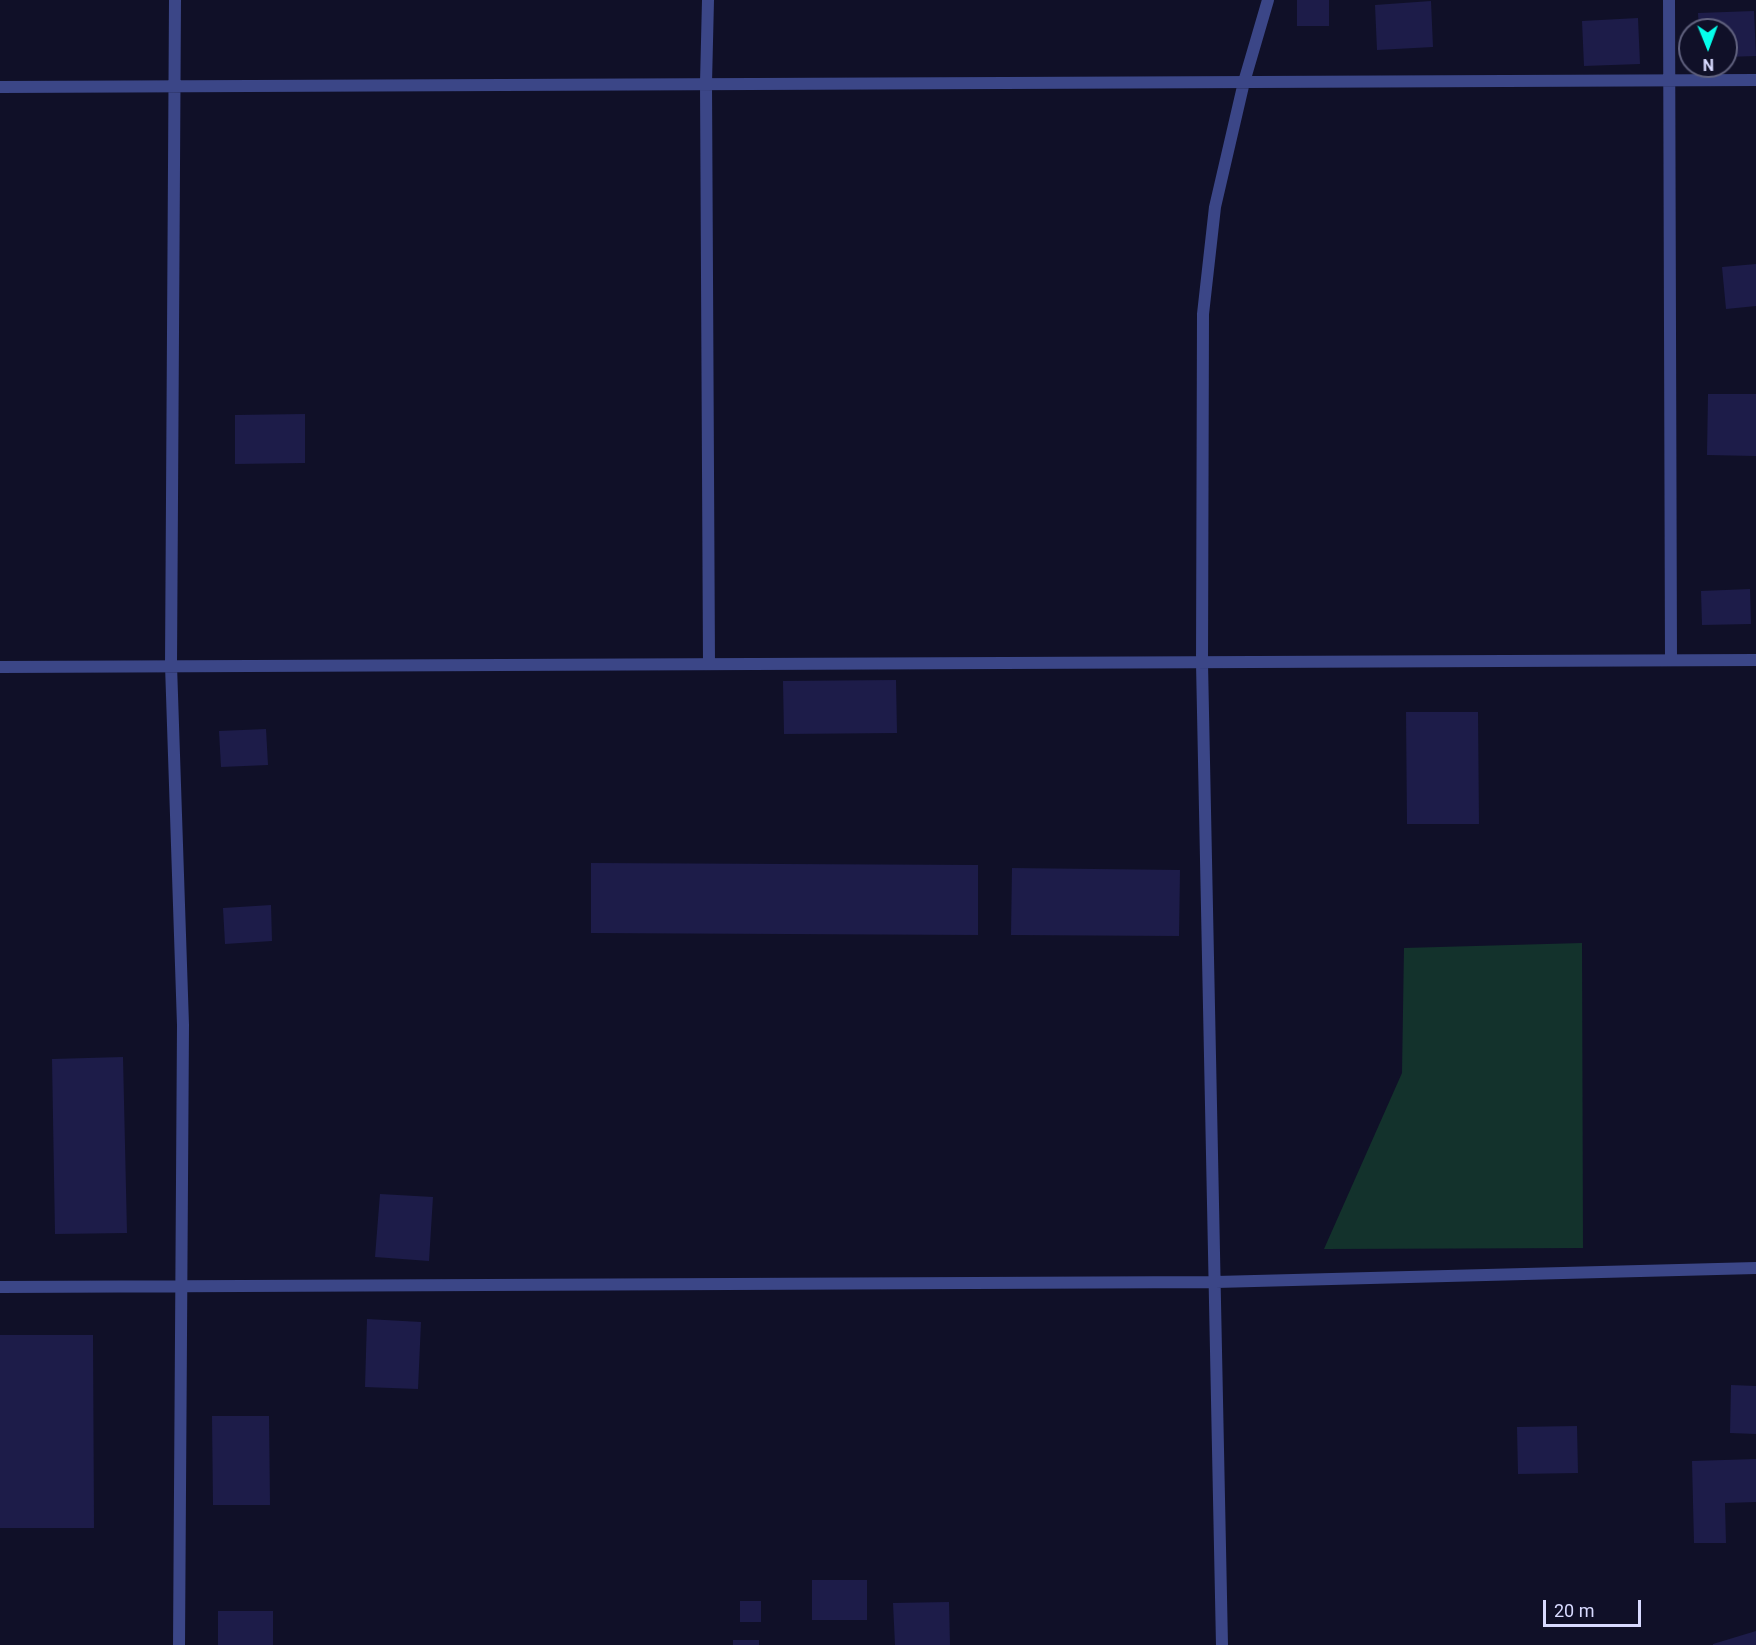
<!DOCTYPE html>
<html>
<head>
<meta charset="utf-8">
<style>
	body { margin:0 }
	#map { position:relative; width:1756px; height:1645px; overflow:hidden; background:#101028; font-family:Roboto,sans-serif }
	canvas { display:block }
	.north { position:absolute; left:1678px; top:18px; width:60px; height:60px; box-sizing:border-box; background:#101028; border:2px solid #60617e; border-radius:50%; rotate:179deg; font-size:16px; font-weight:700; line-height:24px; text-align:center; color:#d8daff }
	.north::after { content:''; display:block; margin:auto; width:21px; height:27px; background:#05feeb; clip-path:polygon(50% 0,100% 100%,50% 72%,0 100%) }
	.scale { position:absolute; left:1543px; top:1600px; width:98px; height:27px; box-sizing:border-box; border:3px solid #d8daff; border-top:0; padding-left:8px; font-size:18px; line-height:21px; white-space:nowrap; color:#d8daff; -webkit-text-stroke:4px #101028; paint-order:stroke }
</style>
</head>
<body>
<div id="map">
<canvas width="1756" height="1645"></canvas>
<div class="north">N</div>
<div class="scale">20 m</div>
</div>
<script>
const g = document.querySelector('canvas').getContext('2d');
g.lineJoin = 'round';
function fillPath(path, color) { g.fillStyle = color; g.fill(path, 'evenodd'); }
const toPath = rows => new Path2D(rows.map(r => 'M' + r).join(''));
function strokePath(path, color, width, dash) { g.strokeStyle = color; g.lineWidth = width; g.lineCap = dash ? 'butt' : 'round'; g.setLineDash(dash || []); g.stroke(path); }
const green = toPath([
	[1582,943,1583,1248,1324,1249,1402,1073,1404,948]
]);
const building = toPath([
	[1297,0,1329,0,1329,26,1297,26],
	[1431,1,1433,47,1377,50,1375,5],
	[1754,11,1756,56,1726,57,1726,30,1699,30,1698,13],
	[1638,18,1640,64,1584,66,1582,21],
	[1756,264,1756,306,1726,309,1722,267],
	[1708,394,1756,394,1756,456,1707,455],
	[305,414,305,463,235,464,235,415],
	[1750,589,1751,624,1702,625,1701,591],
	[896,680,897,733,784,734,783,681],
	[1406,712,1478,712,1479,824,1407,824],
	[266,729,268,765,221,767,219,731],
	[591,863,978,865,978,935,591,933],
	[1012,868,1180,870,1179,936,1011,935],
	[271,905,272,941,225,944,223,908],
	[123,1057,127,1233,55,1234,52,1059],
	[380,1194,433,1197,429,1261,375,1257],
	[367,1319,421,1322,418,1389,365,1387],
	[0,1335,93,1335,94,1528,0,1528],
	[1731,1385,1756,1386,1756,1434,1730,1433],
	[212,1416,269,1416,270,1505,213,1505],
	[1577,1426,1578,1473,1518,1474,1517,1427],
	[1756,1459,1756,1502,1725,1503,1726,1543,1694,1543,1692,1461],
	[812,1580,867,1580,867,1620,812,1620],
	[740,1601,761,1601,761,1622,740,1622],
	[949,1602,950,1645,895,1645,893,1603],
	[218,1611,273,1611,273,1645,218,1645],
	[1756,1631,1756,1645,1713,1645,1713,1644],
	[733,1640,759,1640,759,1645,733,1645]
]);
const minor = toPath([
	[175,0,171,665,183,1025,179,1645],
	[708,0,706,83,709,664],
	[1669,0,1671,659],
	[0,87,1756,80],
	[0,667,1756,660],
	[0,1287,1216,1282,1756,1268],
	[1222,1645,1202,663,1203,314,1215,207,1244,82,1268,0]
]);
fillPath(green, '#13322c');
fillPath(building, '#1d1c49');
strokePath(minor, '#3b4687', 12);
</script>
</body>
</html>
